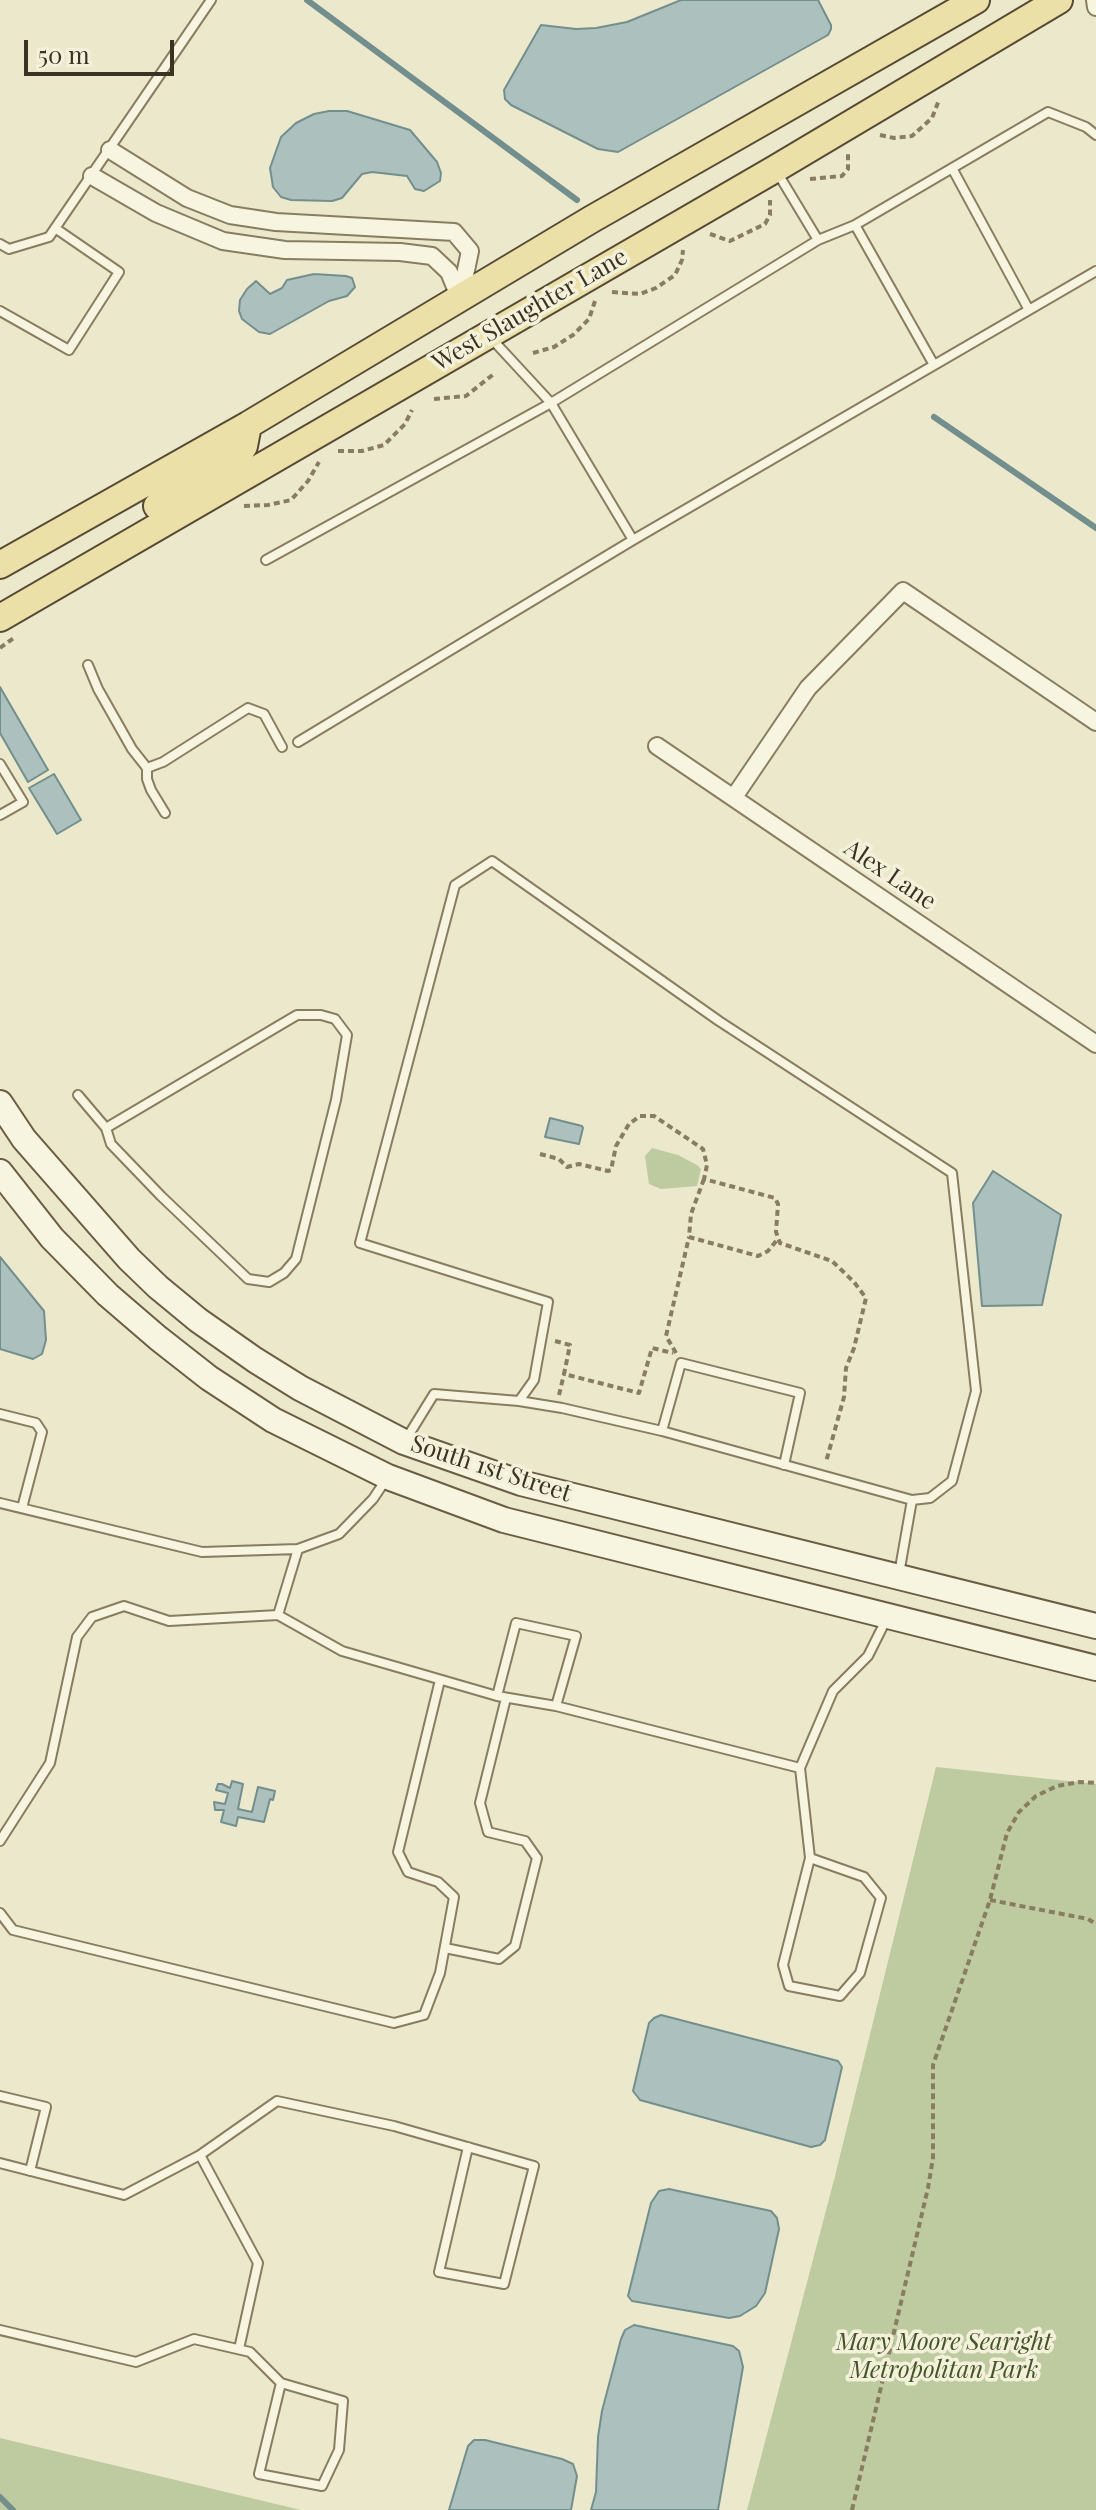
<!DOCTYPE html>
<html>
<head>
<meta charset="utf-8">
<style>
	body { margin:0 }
	#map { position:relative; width:1096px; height:2510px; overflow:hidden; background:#ece8cc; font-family:"Playfair Display",serif }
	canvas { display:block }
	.scale { position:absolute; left:24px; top:40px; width:150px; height:36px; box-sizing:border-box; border:4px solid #3a3223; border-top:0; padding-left:10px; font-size:24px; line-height:28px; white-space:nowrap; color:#3a3223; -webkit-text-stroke:6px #f4f1db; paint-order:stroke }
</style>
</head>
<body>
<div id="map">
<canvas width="1096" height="2510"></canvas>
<div class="scale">50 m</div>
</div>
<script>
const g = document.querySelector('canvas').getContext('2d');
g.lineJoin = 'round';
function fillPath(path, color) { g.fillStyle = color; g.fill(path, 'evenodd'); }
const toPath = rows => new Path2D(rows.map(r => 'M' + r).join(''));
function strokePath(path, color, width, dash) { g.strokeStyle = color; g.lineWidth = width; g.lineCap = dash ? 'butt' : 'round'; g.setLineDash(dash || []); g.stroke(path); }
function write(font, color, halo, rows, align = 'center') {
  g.font = font + ' "Playfair Display",serif'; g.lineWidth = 7; g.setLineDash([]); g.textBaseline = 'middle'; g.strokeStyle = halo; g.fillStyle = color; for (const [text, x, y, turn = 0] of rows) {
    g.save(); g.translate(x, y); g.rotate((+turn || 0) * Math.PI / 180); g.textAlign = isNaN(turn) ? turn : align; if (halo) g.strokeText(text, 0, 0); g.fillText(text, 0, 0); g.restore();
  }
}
const green = toPath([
	[652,1148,678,1155,697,1165,701,1169,697,1186,661,1189,649,1184,645,1156],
	[936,1767,1096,1784,1096,2510,747,2510,834,2180],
	[0,2438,301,2510,0,2510]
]);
const water = toPath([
	[681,0,818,0,831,25,831,29,828,35,618,152,598,149,511,105,505,99,504,90,541,25,576,29,596,28,627,22,681,0],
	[329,111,347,111,410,130,437,162,441,173,440,181,424,191,415,189,407,176,372,172,362,174,342,198,332,201,291,200,281,197,273,187,270,168,281,137,296,123,314,114,329,111],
	[314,274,346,276,352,278,355,287,347,296,329,301,270,334,259,332,242,319,239,311,240,300,247,289,256,281,270,294,282,288,287,280,314,274],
	[0,687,48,770,28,782,0,733,0,687],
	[54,774,81,820,57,834,29,788,54,774],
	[550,1118,582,1126,583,1128,579,1144,545,1137,550,1118],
	[993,1171,1061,1215,1042,1305,982,1306,973,1203,993,1171],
	[0,1257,44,1311,46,1340,42,1354,33,1359,0,1349,0,1257],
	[232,1781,243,1784,238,1809,252,1812,258,1787,275,1791,273,1800,270,1799,264,1822,238,1817,236,1826,221,1822,224,1810,215,1810,214,1802,225,1804,228,1793,216,1790,218,1784,222,1784,230,1788,232,1781],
	[661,2015,838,2061,842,2067,825,2140,820,2145,811,2147,640,2100,633,2091,649,2023,654,2018,661,2015],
	[669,2189,771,2211,777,2218,779,2229,765,2293,756,2306,740,2316,729,2318,632,2301,628,2296,651,2203,659,2191,669,2189],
	[634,2325,733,2346,739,2351,743,2367,718,2510,591,2510,596,2492,598,2437,602,2411,621,2339,625,2330,634,2325],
	[474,2440,485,2440,562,2459,573,2464,577,2476,571,2510,449,2510,468,2446,474,2440]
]);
const stream = toPath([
	[307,0,577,200],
	[934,417,1096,528],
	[0,2497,13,2510]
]);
const path = toPath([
	[880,135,894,138,912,136,932,118,939,100],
	[810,179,842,176,848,169,848,154],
	[710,234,730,241,765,224,770,215,770,200],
	[612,292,640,294,656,288,675,275,682,260,683,250],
	[533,353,554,347,573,335,589,319,595,301],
	[434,399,466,396,495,373],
	[338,451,362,451,384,445,405,424,412,410],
	[244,506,268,505,291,500,308,481,319,462],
	[0,648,15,637],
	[540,1154,559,1159,567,1167,579,1164,608,1171,611,1170,616,1146,629,1124,640,1116,654,1116,703,1149,707,1165,704,1179,775,1198,778,1204,776,1232,780,1243,832,1261,854,1282,866,1298,854,1348,846,1368,844,1397,826,1462],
	[704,1179,691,1214,689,1237,758,1256,768,1251,777,1240],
	[555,1341,570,1345,564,1374,639,1393,652,1348,673,1353],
	[676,1353,666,1336,689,1237],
	[559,1395,564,1374],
	[990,1900,1088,1919,1096,1924],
	[852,2510,928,2188,933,2158,933,2065,990,1900,1007,1833,1019,1812,1036,1796,1057,1786,1080,1782,1096,1783]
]);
const service = toPath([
	[952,168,1029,310],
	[777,172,818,240,855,225],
	[0,244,9,249,49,237,211,0],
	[0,311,69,350,119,272,55,228],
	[934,365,855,225,1048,112,1086,127,1096,135],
	[633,540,551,403,818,240],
	[266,560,551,403,490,337],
	[88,665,98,689,132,749,147,768,163,762,248,708,264,714,282,747],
	[298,742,633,540,1096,271],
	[0,764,23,802,0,815],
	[147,768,147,779,151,790,165,813],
	[78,1095,106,1128,111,1144,161,1196,248,1279,269,1282,284,1273,296,1259,336,1100,347,1035,335,1019,321,1015,297,1015,106,1128],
	[0,1414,36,1423,42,1432,22,1508],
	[662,1431,681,1363,800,1393,784,1465],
	[405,1441,434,1394,519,1401,562,1408,662,1431,912,1500,930,1498,952,1481,976,1391,952,1173,719,1021,492,861,455,885,360,1243,548,1302,534,1380,519,1401],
	[0,1503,202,1552,298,1549],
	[899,1574,912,1500],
	[278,1615,298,1549,339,1534,373,1499,385,1481],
	[556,1706,497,1696,516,1623,576,1636,556,1706,800,1768],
	[0,1841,50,1763,77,1637,92,1617,124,1606,169,1621,278,1615,342,1651,497,1696],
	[810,1858,864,1877,881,1898,860,1973,840,1996,789,1986,783,1965,810,1858,800,1768,833,1691,868,1656,887,1618],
	[0,1913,13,1930,394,2023,424,2015,440,1973,454,1897,438,1882,408,1872,398,1852,440,1680],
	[445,1948,499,1959,515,1946,537,1858,525,1841,488,1832,480,1803,506,1698],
	[0,2096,46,2107,30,2171],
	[200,2155,258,2263,239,2349],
	[0,2163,124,2195,200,2155,277,2101,394,2126,534,2166,504,2284,439,2272,468,2147],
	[0,2330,136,2362,194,2339,250,2352,281,2383,343,2401,339,2450,322,2486,259,2474,281,2383]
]);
const minor = toPath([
	[1095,0,1096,7],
	[110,150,187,198,230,215,276,222,454,232,470,251,460,299],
	[92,176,156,213,223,241,285,250,400,252,432,256,449,272,460,299],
	[657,746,1096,1044],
	[734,797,808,688,903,591,1096,722]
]);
const secondary = toPath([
	[0,1103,24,1139,129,1259,158,1287,198,1320,255,1360,300,1388,404,1442,521,1483,1096,1626],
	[0,1172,52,1238,108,1295,158,1338,209,1378,273,1420,388,1477,504,1520,1096,1668]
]);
const primary = toPath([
	[157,506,236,458,244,446,248,425],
	[0,565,248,425,592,219,976,0],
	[0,618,775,169,1059,0]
]);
const streetNames = [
	["West Slaughter Lane",530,310,-30],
	["Alex Lane",890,875,34],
	["South 1st Street",491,1469,18]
];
const parkNames = [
	["Mary Moore Searight",944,2343],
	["Metropolitan Park",944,2371]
];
fillPath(green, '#becaa0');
fillPath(water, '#acc1be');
strokePath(water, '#738f8d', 2);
strokePath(stream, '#738f8d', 6);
strokePath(service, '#887c61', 12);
strokePath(minor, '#887c61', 20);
strokePath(secondary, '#6a5d44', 28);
strokePath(primary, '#574a34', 30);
strokePath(path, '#887c61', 4, [6, 4]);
strokePath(service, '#f7f4df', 8);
strokePath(minor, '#f7f4df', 16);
strokePath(secondary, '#f7f4df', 24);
strokePath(primary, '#ebe1a8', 26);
write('24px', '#3a3223', '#f4f1db', streetNames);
write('italic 24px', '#44552b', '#f4f1db', parkNames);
</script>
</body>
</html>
